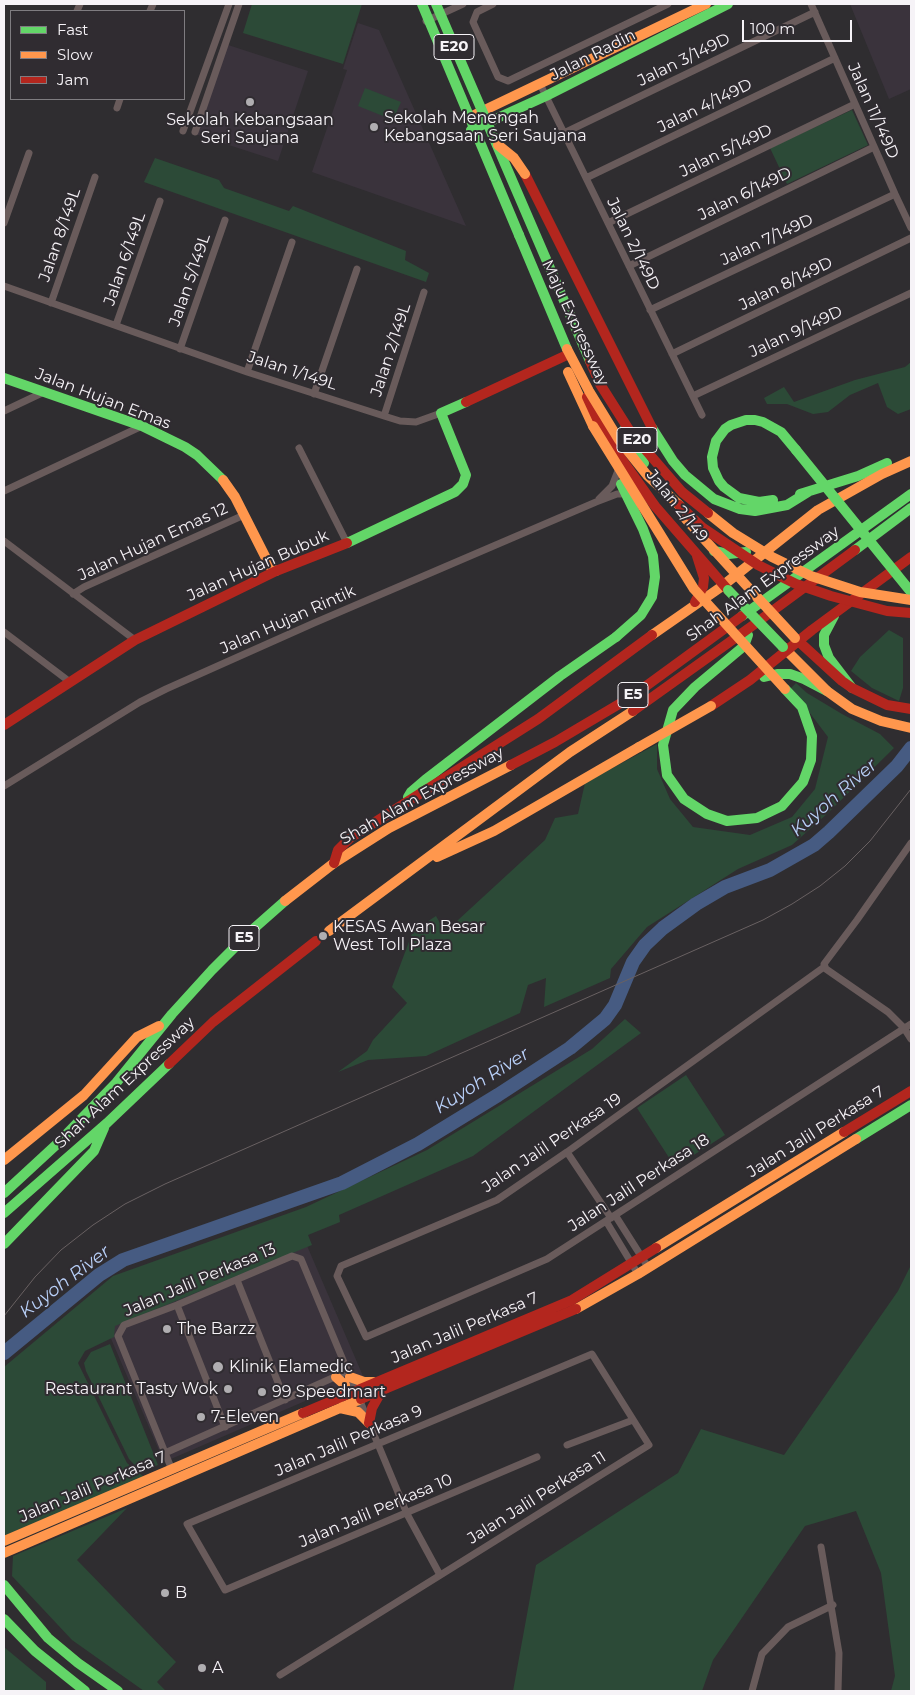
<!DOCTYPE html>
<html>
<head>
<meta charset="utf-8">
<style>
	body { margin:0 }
	#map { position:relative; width:915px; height:1695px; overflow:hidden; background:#2f2d30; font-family:Montserrat,sans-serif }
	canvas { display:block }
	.frame { position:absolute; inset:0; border:5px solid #f6f3f7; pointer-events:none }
	.legend { position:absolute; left:10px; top:10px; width:175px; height:90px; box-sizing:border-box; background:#302c31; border:1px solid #7f7c80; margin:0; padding:6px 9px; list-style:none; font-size:15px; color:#f6f3f7 }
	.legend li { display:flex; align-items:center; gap:10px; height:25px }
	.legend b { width:25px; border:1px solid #7f7c80 }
	.scale { position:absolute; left:742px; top:20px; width:110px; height:22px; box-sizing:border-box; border:2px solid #f6f3f7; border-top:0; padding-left:6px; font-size:15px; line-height:18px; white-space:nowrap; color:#f6f3f7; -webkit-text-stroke:4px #302c31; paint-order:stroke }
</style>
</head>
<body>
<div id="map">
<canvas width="915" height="1695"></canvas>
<div class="frame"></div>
<ul class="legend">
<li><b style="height:6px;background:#63d668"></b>Fast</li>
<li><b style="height:6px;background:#ff974d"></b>Slow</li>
<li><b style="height:6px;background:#b3261e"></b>Jam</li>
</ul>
<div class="scale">100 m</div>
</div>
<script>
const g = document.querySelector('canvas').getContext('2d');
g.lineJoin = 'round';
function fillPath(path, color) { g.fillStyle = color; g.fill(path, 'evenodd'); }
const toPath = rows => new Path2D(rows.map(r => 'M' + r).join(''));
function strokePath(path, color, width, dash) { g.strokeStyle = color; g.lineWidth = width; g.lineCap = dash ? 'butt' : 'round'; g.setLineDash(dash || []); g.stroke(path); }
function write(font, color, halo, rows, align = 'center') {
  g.font = font + ' Montserrat,sans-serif'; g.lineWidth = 4; g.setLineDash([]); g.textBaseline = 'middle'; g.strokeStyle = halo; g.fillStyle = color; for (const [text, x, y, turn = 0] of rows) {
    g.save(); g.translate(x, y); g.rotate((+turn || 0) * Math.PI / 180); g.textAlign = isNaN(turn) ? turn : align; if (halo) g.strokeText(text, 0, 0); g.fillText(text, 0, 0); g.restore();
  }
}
const built = toPath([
	[850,4,911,4,911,89,889,99],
	[358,23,379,30,466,226,312,172,347,70,343,69],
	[222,43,308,71,278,161,192,133],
	[305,1241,363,1376,164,1462,106,1327]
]);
const green = toPath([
	[252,4,362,4,343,64,243,33],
	[365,88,401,102,393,120,358,106],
	[852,110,868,145,787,184,770,148],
	[155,158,219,180,224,188,289,211,293,206,406,251,405,260,429,273,426,282,144,182],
	[911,362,911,409,898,414,887,407,878,383,850,395,828,412,813,414,787,404,767,404,764,398,784,387,794,402,855,380,905,367],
	[889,630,903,638,903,688,899,701,872,688,851,671,860,657],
	[796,683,807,693,842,714,880,734,894,748,828,813,792,845,738,869,647,927,611,969,610,978,544,1007,546,978,528,985,520,1013,426,1056,368,1060,338,1072,367,1051,373,1040,407,1003,392,987,413,931,436,916,445,932,545,840,555,818,578,814,585,783,657,744,657,769,670,799,693,827,750,835,792,817,815,789,828,737,791,688],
	[625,1019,641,1033,473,1156,339,1215,340,1222,308,1235,312,1245,115,1326,114,1337,85,1351,78,1363,127,1463,144,1477,4,1536,4,1367,113,1276,306,1207,427,1150,592,1049],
	[686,1075,725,1135,675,1167,637,1108],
	[911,1265,911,1691,891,1691,895,1676,881,1573,856,1511,805,1526,713,1660,702,1691,513,1691,536,1565,678,1473,701,1429,784,1455,898,1291],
	[110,1344,158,1465,141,1472,129,1459,86,1371,84,1363,91,1352],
	[127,1508,77,1560,176,1662,157,1682,166,1691,144,1691,72,1640,12,1576,13,1556],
	[4,1647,46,1682,46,1691,4,1691]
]);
const river = toPath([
	[4,1353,99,1275,123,1260,342,1183,418,1144,498,1095,570,1048,605,1019,615,1005,633,962,645,945,663,928,696,904,725,887,770,870,814,845,829,832,897,766,911,748]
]);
const street = toPath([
	[493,4,477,12,473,22,498,77,508,81,668,4],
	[811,4,895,194,911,228],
	[77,11,80,4],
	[150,11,153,4],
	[426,21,463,4],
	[540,84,702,415],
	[117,108,120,99],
	[183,131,229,4],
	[195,132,239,4],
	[564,133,815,12],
	[586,178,835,58],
	[4,223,29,153],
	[608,223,855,104],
	[629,266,874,147],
	[4,286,247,372,384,416,400,421,416,422,441,413],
	[51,303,95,177],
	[650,310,895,194],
	[116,325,160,201],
	[180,349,225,220],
	[672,354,911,238],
	[247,372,292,242],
	[314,394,357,269],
	[693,396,911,293],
	[4,411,44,392],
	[384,416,424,292],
	[299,448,347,543],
	[4,491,142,426],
	[599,499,612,486,619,468],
	[4,541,135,640],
	[73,594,84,587,244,515],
	[4,632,70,682],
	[4,786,140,702,166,689,314,623,596,502,617,494,627,494],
	[911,843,857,920,824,964,826,969,888,1012,904,1028,911,1039],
	[824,967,567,1152,497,1200,341,1266,337,1276,366,1337,547,1259,911,1024],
	[567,1152,611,1218],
	[615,1215,648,1267],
	[606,1221,638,1274],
	[237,1280,285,1400],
	[177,1305,225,1427],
	[567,1445,633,1420],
	[165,1453,348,1371],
	[172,1470,118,1336,124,1325,177,1305,292,1256,301,1259,407,1514,440,1575],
	[821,1547,839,1653,838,1691],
	[280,1675,649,1445,592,1354,187,1524,225,1590,537,1457],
	[752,1691,762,1654,788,1627,833,1605]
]);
const fast = toPath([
	[471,130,546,96,728,4],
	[519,235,567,349],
	[4,378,142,426,185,447,197,455,223,480],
	[652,428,673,461,685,475,714,499,740,509,755,511,787,505,808,492],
	[624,430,644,463],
	[800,494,858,476,887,463],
	[773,500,759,502,739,498,724,487,719,481,713,468,712,457,716,441,725,429,731,425,746,420,755,420,763,422,781,432,796,450],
	[347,543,455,492,463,484,466,475,441,413,466,402],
	[855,550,911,508],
	[714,551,729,554,746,552],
	[742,616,911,494],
	[834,616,824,635,824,645,829,658,852,688],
	[748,635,744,646,695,687,673,710,663,745,667,775,684,799,707,814,727,821,757,818,782,806,803,782,811,760,812,736,802,707,785,689],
	[764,677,777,674,790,674,804,679,827,691],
	[408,797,411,792,425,780,560,676,616,637],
	[856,1139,911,1105],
	[4,1193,56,1145,116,1083,172,1014,212,970,251,931,285,901],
	[4,1213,107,1123,169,1064],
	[4,1244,94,1151,104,1128],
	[4,1585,48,1638,78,1663,118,1691],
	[4,1619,35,1651,85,1691]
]);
const slow = toPath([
	[466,119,706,4],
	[568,372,593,426],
	[223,480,235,497,271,568,276,571],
	[683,516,757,597],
	[652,635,721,587,818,510,882,474,911,461],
	[783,647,827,691,852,709,881,721,911,728],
	[437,857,494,831,639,747],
	[285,901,334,863,389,828,511,765],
	[329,931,570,752,633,711],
	[4,1160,84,1095,137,1037,159,1026],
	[656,1248,844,1132],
	[576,1309,638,1274,856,1139],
	[336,1377,345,1385,344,1391,339,1398],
	[350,1377,364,1382,373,1382],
	[340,1408,358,1412,369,1423],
	[4,1541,303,1413],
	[4,1553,361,1399]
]);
const jam = toPath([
	[525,174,652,428],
	[587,397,605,436,655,506,728,590],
	[466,402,569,354],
	[695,602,703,587,704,578,697,556],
	[795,638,842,681,852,688,887,705,911,709],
	[711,706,750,680,812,630,911,557],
	[633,711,752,626,855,550],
	[4,725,135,640,276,571,347,543],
	[511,765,555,742,631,697,742,616],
	[334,863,338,850,350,838,538,719,652,635],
	[169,1064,213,1022,316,941],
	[844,1132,911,1091],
	[361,1399,576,1309],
	[303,1413,572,1300,656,1248],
	[369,1423,372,1408,382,1390]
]);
const tram = toPath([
	[4,1316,35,1277,61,1250,93,1225,125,1204,165,1184,763,920,792,904,820,886,845,866,870,841,911,789]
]);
const fastBridge = toPath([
	[422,4,519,235],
	[436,4,590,361],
	[796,450,911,592],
	[728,590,783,647],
	[616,637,641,615,652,597,655,577,653,556,643,529,621,484]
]);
const slowBridge = toPath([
	[498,145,514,158,525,174],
	[567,349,589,391,619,440,647,475,679,505],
	[593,426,694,589,785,689],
	[708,513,733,533,772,557,811,576,860,592,911,600],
	[757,597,795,638],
	[639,747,711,706]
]);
const jamBridge = toPath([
	[590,361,600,384,631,433,682,492,708,513],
	[679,505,703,528,758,565,796,584,831,596,887,611,911,613]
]);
const markers = [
	[250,102,5,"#b0aeb1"],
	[374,127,5,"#b0aeb1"],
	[323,936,5,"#b0aeb1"],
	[167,1329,5,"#b0aeb1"],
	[218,1367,6,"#b0aeb1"],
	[228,1389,5,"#b0aeb1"],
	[262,1392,5,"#b0aeb1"],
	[201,1417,5,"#b0aeb1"],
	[165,1593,5,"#b0aeb1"],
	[202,1668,5,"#b0aeb1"]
];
const shields = [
	[454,47,40],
	[637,440,40],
	[633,695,30],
	[244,938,30]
];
const shieldNames = [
	["E20",454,47],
	["E20",637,440],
	["E5",633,695],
	["E5",244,938]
];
const streetNames = [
	["Jalan Radin",593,55,-27],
	["Jalan 3/149D",684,60,-26],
	["Jalan 4/149D",705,106,-26],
	["Jalan 11/149D",873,111,66],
	["Jalan 5/149D",726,151,-26],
	["Jalan 6/149D",745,194,-26],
	["Jalan 8/149L",60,235,-71],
	["Jalan 7/149D",767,240,-25],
	["Jalan 2/149D",633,244,64],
	["Jalan 6/149L",125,259,-71],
	["Jalan 5/149L",190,280,-71],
	["Jalan 8/149D",786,284,-26],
	["Maju Expressway",575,323,65],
	["Jalan 9/149D",796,332,-25],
	["Jalan 2/149L",391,350,-72],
	["Jalan 1/149L",292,371,18],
	["Jalan Hujan Emas",103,399,21],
	["Jalan 2/149",677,506,51],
	["Jalan Hujan Emas 12",153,542,-25],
	["Jalan Hujan Bubuk",258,566,-24],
	["Shah Alam Expressway",763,584,-36],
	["Jalan Hujan Rintik",288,620,-24],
	["Shah Alam Expressway",422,796,-29],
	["Shah Alam Expressway",125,1083,-43],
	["Jalan Jalil Perkasa 7",816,1132,-32],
	["Jalan Jalil Perkasa 19",552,1143,-34],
	["Jalan Jalil Perkasa 18",639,1183,-33],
	["Jalan Jalil Perkasa 13",200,1280,-23],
	["Jalan Jalil Perkasa 7",465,1328,-23],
	["Jalan Jalil Perkasa 9",349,1441,-23],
	["Jalan Jalil Perkasa 7",93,1487,-23],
	["Jalan Jalil Perkasa 11",537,1498,-32],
	["Jalan Jalil Perkasa 10",376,1511,-23]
];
const poiNames = [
	["Sekolah Menengah",384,118],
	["Kebangsaan Seri Saujana",384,136],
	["Sekolah Kebangsaan",250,120,"center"],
	["Seri Saujana",250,138,"center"],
	["KESAS Awan Besar",333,927],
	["West Toll Plaza",333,945],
	["The Barzz",177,1329],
	["Klinik Elamedic",229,1367],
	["Restaurant Tasty Wok",218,1389,"right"],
	["99 Speedmart",272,1392],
	["7-Eleven",211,1417],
	["B",175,1593],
	["A",212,1668]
];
const waterNames = [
	["Kuyoh River",834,798,-41],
	["Kuyoh River",482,1081,-32],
	["Kuyoh River",65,1282,-37]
];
fillPath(built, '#3a333c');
fillPath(green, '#2c4a37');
strokePath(river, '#465b82', 14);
strokePath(street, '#695b5b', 7);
strokePath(fast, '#63d668', 10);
strokePath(slow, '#ff974d', 10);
strokePath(jam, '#b3261e', 10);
strokePath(tram, '#696162', 1);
strokePath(fastBridge, '#63d668', 10);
strokePath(slowBridge, '#ff974d', 10);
strokePath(jamBridge, '#b3261e', 10);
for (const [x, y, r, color] of markers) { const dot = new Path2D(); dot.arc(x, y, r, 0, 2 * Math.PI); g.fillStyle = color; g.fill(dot); strokePath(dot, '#302c31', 2); }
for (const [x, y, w] of shields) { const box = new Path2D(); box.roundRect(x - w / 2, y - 12.5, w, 25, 4); g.fillStyle = '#302c31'; g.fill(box); strokePath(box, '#f6f3f7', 1); }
write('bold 15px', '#f6f3f7', null, shieldNames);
write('16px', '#f6f3f7', '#302c31', streetNames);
write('16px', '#f6f3f7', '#302c31', poiNames, 'left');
write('italic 18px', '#b8d0f8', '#302c31', waterNames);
</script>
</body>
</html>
